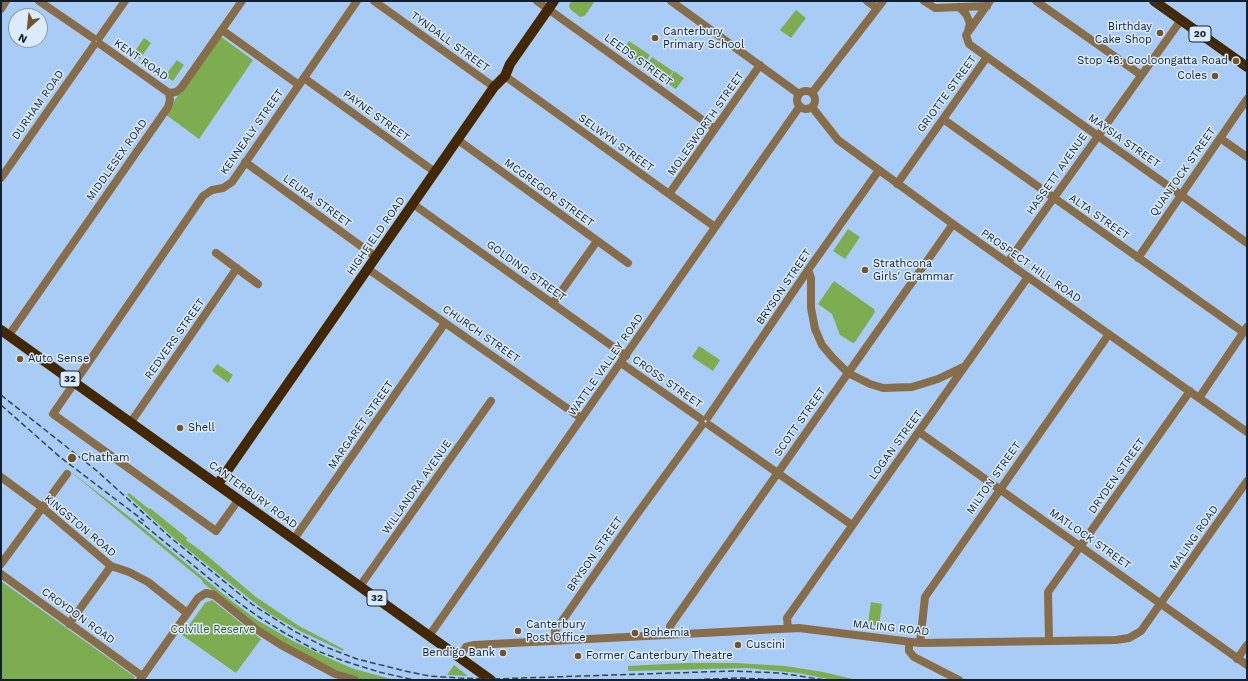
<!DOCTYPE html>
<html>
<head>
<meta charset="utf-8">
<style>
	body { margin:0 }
	#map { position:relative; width:1248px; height:681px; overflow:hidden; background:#a8ccf5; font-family:"Work Sans",sans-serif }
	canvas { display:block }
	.frame { position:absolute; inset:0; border:2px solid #12202f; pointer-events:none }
	.north { position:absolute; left:8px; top:8px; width:40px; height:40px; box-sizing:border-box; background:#dcebfb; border:1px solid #8b9aa9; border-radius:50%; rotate:207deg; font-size:11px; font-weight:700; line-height:16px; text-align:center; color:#12202f }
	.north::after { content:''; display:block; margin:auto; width:14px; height:18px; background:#74542a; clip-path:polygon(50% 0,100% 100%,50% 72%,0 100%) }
</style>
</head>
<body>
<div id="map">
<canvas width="1248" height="681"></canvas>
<div class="frame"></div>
<div class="north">N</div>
</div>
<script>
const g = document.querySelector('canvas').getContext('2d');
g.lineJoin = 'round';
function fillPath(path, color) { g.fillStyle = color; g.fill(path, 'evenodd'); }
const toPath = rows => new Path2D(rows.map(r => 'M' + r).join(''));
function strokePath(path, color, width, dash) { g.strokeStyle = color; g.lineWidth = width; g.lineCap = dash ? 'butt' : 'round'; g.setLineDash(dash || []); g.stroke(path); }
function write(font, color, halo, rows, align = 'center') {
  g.font = font + ' "Work Sans",sans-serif'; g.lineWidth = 3; g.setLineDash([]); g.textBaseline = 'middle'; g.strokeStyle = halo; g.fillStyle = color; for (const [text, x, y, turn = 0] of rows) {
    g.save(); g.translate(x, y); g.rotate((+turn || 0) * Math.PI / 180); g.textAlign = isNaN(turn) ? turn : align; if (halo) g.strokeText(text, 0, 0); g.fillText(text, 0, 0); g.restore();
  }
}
const green = toPath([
	[572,1,595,1,586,14,584,16,580,17,570,9,569,5],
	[796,10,806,18,791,38,780,30],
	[220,36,253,60,199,139,165,114],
	[144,38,151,43,140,59,133,54],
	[629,41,650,55,643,66,622,51],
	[652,57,673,71,666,82,645,67],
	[177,60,184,65,173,81,165,76],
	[674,71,684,78,676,89,667,83],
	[848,229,860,237,845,259,833,251],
	[834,281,874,309,875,312,855,342,853,343,840,335,832,314,818,304],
	[699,346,720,360,713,371,692,357],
	[217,364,233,375,228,383,212,371],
	[66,468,132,519,233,602,257,620,293,641,333,660,354,669,395,680,363,680,347,675,313,660,256,626,202,582,203,581],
	[129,493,149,509,150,508,187,538,186,540,204,553,256,597,299,626,343,649,343,651,302,632,270,614,255,603,176,540,127,495],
	[1,581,135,677,133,680,1,680],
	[212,600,261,639,236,673,182,635,205,603],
	[871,602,882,604,879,626,868,624],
	[686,663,736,663,785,666,823,672,857,680,833,680,798,673,747,668,628,671,628,666],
	[454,665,468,676,467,676,447,675]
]);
const minor = toPath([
	[39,1,93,38],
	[374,1,494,87],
	[537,1,715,129],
	[671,1,799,94],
	[867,1,877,8],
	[924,1,935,8,987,6],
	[1036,1,1141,75],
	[959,7,966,14,970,23,968,31],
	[1,9,6,1],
	[222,30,299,85],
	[99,38,125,1],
	[100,44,169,93],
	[987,57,1181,195,1247,243],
	[505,76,715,227],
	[304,78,435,172],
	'797 100a9 9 0 1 1 18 0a9 9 0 1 1-18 0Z',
	[169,93,176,92,181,88,242,1],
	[812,93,883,1],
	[812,107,838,140,953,224,1247,432],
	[943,119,1243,332],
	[1220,138,1247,157],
	[458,140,628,263],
	[245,162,376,257],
	[1,178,94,45],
	[897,184,987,57,969,44,966,35,990,1],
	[669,194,760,65],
	[413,204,626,356],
	[216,253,258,284],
	[1138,258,1247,99],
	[1008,262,1181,20],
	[368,269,581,418],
	[808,270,811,278,811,308,815,329,822,345,832,357,848,373,870,384,883,388,912,387,938,379,963,367],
	[553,303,597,241],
	[9,335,168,107,170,100,169,93],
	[621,363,701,419],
	[1199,398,1247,327],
	[708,417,808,270,879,170],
	[131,422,237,268],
	[709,425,852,525],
	[919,432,1247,665],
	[1,477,43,508,111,566,129,572,148,582,187,613],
	[239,499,216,531,53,414,203,196,212,190,223,188,232,182,357,1],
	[294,539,445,323],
	[1,564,67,474],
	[1,574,142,676],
	[360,586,491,401],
	[69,624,111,566],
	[788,628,787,618,1028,277],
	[671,635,670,626,953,224],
	[429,636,800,106],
	[555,640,555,631,632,521,702,425],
	[1049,640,1048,592,1190,391],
	[909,643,909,651,914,657,959,680],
	[920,643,925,597,1109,334],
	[459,657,466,647,474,645,799,628,920,643,1116,640,1129,638,1141,631,1247,481],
	[1237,659,1247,645],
	[140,680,198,598,206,593,214,595,256,629,281,645,335,674,355,680]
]);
const major = toPath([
	[1154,1,1247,67],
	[1,330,491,680],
	[218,484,494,87,505,76,510,64,554,1]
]);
const tram = toPath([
	[1151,1,1247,68]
]);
const rail = toPath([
	[1,395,97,471,171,538,253,605,294,631,323,646,357,659,405,671,429,676,459,678,492,679,733,671,780,673,825,680],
	[1,405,60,457,144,521],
	[138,520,238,602,259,617,283,632,315,650,341,660,379,672,414,680],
	[686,680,739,678,783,680]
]);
const markers = [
	[1160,33,4,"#74542a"],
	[655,38,4,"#74542a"],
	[1236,61,4,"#74542a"],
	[1215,76,4,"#74542a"],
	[865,270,4,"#74542a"],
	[20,359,4,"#74542a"],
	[180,428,4,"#74542a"],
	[72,458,5,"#74542a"],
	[518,631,4,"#74542a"],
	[635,633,4,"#74542a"],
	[738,645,4,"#74542a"],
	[503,653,4,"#74542a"],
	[578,656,4,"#74542a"]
];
const shields = [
	[1200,34,22],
	[70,379,20],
	[377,598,20]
];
const shieldNames = [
	["20",1200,34],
	["32",70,379],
	["32",377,598]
];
const poiNames = [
	["Birthday",1152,27,"right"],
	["Cake Shop",1152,40,"right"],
	["Canterbury",663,32],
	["Primary School",663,45],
	["Stop 48: Cooloongatta Road",1228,61,"right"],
	["Coles",1207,76,"right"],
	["Strathcona",873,264],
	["Girls' Grammar",873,277],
	["Auto Sense",28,359],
	["Shell",188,428],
	["Chatham",81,458],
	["Canterbury",526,625],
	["Post Office",526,638],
	["Bohemia",643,633],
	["Cuscini",746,645],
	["Bendigo Bank",495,653,"right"],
	["Former Canterbury Theatre",586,656]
];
const streetNames = [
	["TYNDALL STREET",450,42,36],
	["KENT ROAD",141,60,35],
	["LEEDS STREET",638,60,36],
	["GRIOTTE STREET",947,94,-54],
	["DURHAM ROAD",38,105,-55],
	["PAYNE STREET",376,116,36],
	["MOLESWORTH STREET",706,124,-55],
	["KENNEALY STREET",252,132,-55],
	["MAYSIA STREET",1124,141,35],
	["SELWYN STREET",616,143,36],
	["MIDDLESEX ROAD",117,160,-55],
	["QUANTOCK STREET",1183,172,-55],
	["HASSETT AVENUE",1057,174,-55],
	["MCGREGOR STREET",549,193,36],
	["LEURA STREET",317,201,36],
	["ALTA STREET",1099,217,35],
	["HIGHFIELD ROAD",376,236,-55],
	["PROSPECT HILL ROAD",1031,266,35],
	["GOLDING STREET",526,271,36],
	["BRYSON STREET",784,287,-56],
	["CHURCH STREET",481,334,35],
	["REDVERS STREET",175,339,-55],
	["WATTLE VALLEY ROAD",606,365,-55],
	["CROSS STREET",667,382,35],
	["SCOTT STREET",800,422,-55],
	["MARGARET STREET",361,425,-55],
	["LOGAN STREET",896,445,-54],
	["DRYDEN STREET",1117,476,-55],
	["MILTON STREET",994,478,-55],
	["WILLANDRA AVENUE",417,487,-55],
	["CANTERBURY ROAD",253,495,36],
	["KINGSTON ROAD",80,526,40],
	["MALING ROAD",1194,538,-55],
	["MATLOCK STREET",1090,539,35],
	["BRYSON STREET",595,554,-55],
	["CROYDON ROAD",78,616,36],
	["MALING ROAD",891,628,6]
];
const parkNames = [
	["Colville Reserve",213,630]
];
fillPath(green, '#7eac51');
strokePath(minor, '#886d4b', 8);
strokePath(major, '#432700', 10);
strokePath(tram, '#314458', 1);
strokePath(rail, '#314458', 1.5, [6, 3]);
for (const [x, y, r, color] of markers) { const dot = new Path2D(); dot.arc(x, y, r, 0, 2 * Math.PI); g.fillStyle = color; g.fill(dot); strokePath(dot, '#dcebfb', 1.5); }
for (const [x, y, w] of shields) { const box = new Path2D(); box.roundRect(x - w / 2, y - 8, w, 16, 3); g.fillStyle = '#dcebfb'; g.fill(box); strokePath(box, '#12202f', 1); }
write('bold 10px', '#12202f', null, shieldNames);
write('11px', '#12202f', '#dcebfb', poiNames, 'left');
write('11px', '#12202f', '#dcebfb', streetNames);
write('11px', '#365414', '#dcebfb', parkNames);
</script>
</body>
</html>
